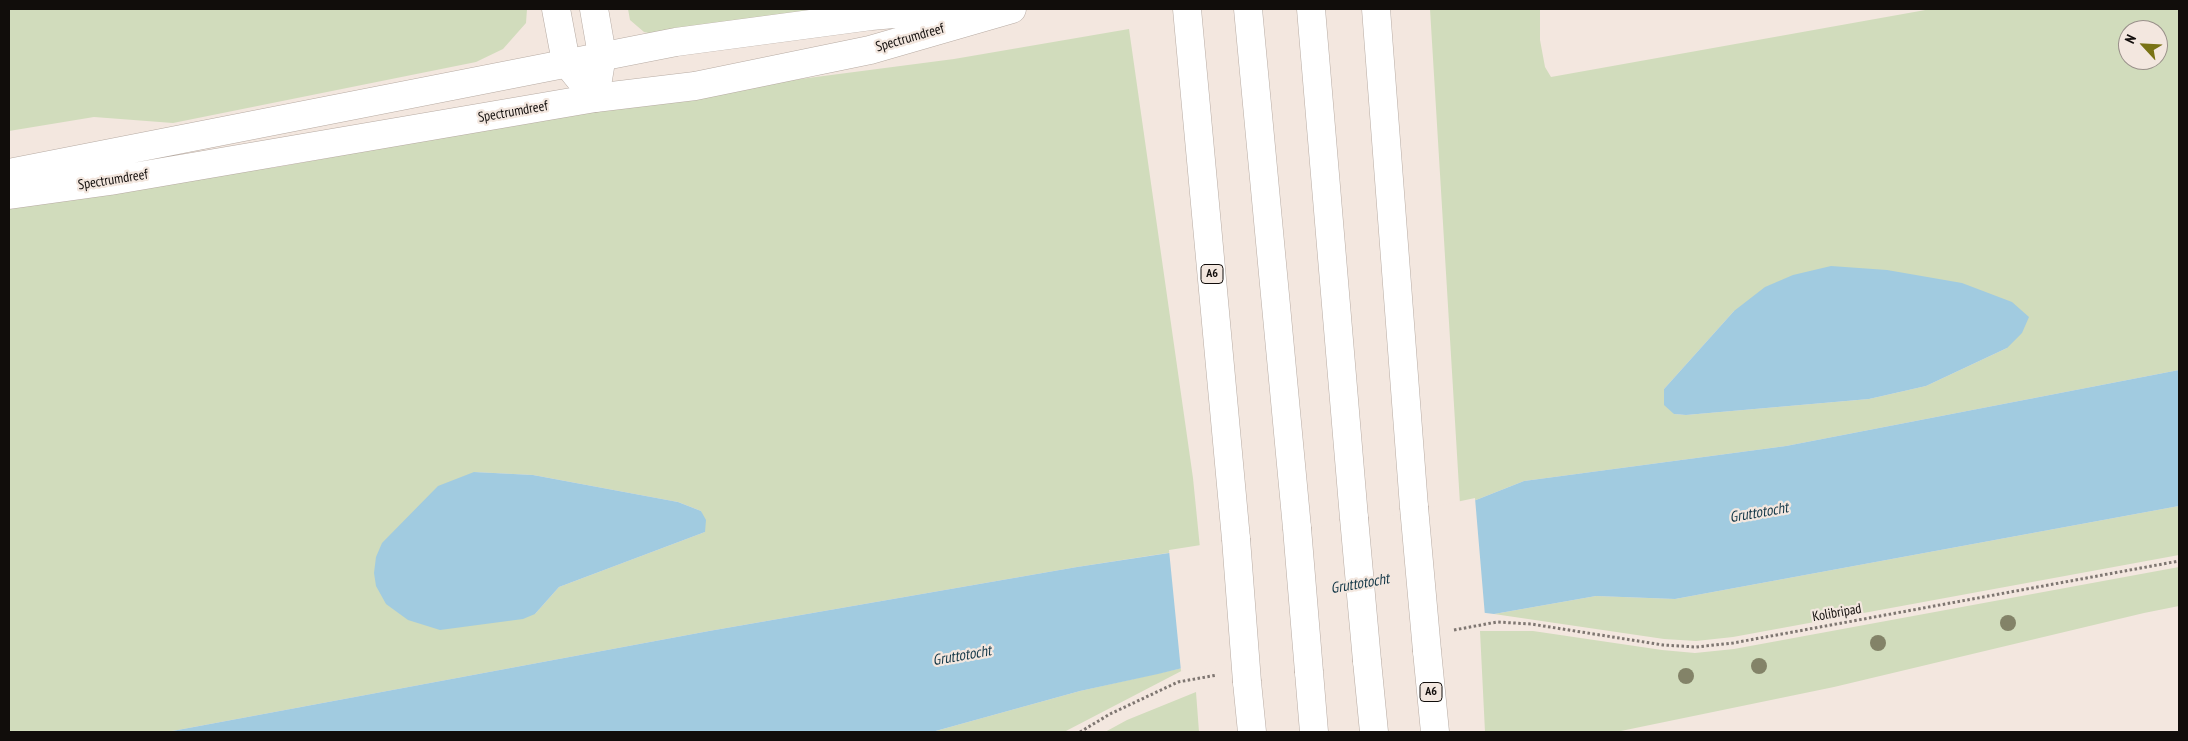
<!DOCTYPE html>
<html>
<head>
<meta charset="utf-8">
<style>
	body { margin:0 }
	#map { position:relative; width:2188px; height:741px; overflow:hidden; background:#f3e7df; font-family:"PT Sans Narrow",sans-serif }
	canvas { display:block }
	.frame { position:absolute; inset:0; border:10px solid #110d0b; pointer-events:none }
	.north { position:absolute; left:2118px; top:20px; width:50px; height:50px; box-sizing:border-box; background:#f3e7df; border:1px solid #99908a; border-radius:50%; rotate:295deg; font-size:14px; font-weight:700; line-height:20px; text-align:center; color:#110d0b }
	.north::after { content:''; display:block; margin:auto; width:18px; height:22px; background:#797315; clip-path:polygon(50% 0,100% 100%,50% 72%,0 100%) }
</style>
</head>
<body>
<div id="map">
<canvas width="2188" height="741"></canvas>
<div class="frame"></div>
<div class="north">N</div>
</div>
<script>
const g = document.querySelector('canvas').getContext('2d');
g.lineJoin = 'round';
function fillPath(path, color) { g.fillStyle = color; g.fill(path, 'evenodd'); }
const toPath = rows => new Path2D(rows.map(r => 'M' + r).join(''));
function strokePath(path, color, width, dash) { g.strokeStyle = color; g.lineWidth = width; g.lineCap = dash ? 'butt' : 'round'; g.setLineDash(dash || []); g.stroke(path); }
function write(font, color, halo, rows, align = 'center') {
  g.font = font + ' "PT Sans Narrow",sans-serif'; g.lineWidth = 4.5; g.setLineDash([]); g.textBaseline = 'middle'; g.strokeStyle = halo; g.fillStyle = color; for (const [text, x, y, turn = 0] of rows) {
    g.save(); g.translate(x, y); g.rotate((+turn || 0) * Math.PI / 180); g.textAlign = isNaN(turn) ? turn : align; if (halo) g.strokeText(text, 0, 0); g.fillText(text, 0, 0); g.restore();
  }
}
const green = toPath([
	[9,9,527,9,526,23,503,49,476,62,173,123,94,117,9,131],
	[628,9,862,9,666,37,644,32,630,20],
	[1430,9,1540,9,1540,40,1545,67,1551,77,1931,9,2179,9,2179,370,1786,446,1524,481,1476,500,1460,504],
	[2128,30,2158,30,2158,60,2128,60],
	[1734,311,2007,348,1926,386,1869,399,1686,415,1674,414,1664,389],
	[1129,29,1193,478,1200,548,1077,567,709,631,167,732,9,732,9,202,267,165,272,168,670,96,954,59],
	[474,472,533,475,678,502,701,511,705,532,559,587,535,614],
	[2179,506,2179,555,1733,637,1696,641,1664,639,1494,614,1596,596,1675,599],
	[2179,567,2179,606,2144,613,1834,687,1616,732,1485,732,1480,631,1533,631,1662,650,1695,653,1734,649],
	[1191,666,1064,732,932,732,1080,691],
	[1196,692,1199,732,1105,732,1127,720]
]);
const water = toPath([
	[1831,266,1887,270,1962,283,2012,302,2029,317,2022,333,2007,348,1926,386,1869,399,1686,415,1674,414,1664,405,1664,389,1734,311,1765,287,1793,275],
	[2179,370,2179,506,1675,599,1596,596,1494,614,1469,611,1272,646,1158,674,1080,691,932,732,167,732,709,631,1077,567,1261,539,1460,504,1476,500,1524,481,1786,446],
	[474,472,533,475,678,502,701,511,706,520,705,532,559,587,535,614,523,619,440,630,408,620,386,604,376,586,374,573,376,557,382,543,438,486]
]);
const pier = toPath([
	[1475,498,1485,616,1469,614,1273,649,1215,667,1181,671,1169,550,1400,514]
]);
const path = toPath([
	[1454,630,1497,622,1531,624,1663,645,1696,647,1733,643,2179,561],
	[1080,732,1110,714,1178,682,1217,675]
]);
const major = toPath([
	[9,173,676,42,871,16,950,9],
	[9,195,110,181,595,98,695,86,870,50,1012,9]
]);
const highway = toPath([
	[556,9,566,62,595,98],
	[594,9,602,55,595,98],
	[1187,9,1236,539],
	[1248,9,1297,528],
	[1311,9,1354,518],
	[1376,9,1414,507],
	[1427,651,1435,732],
	[1367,661,1374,732],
	[1309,672,1314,732],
	[1247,682,1252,732]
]);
const highwayBridge = toPath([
	[1414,507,1427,651],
	[1354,518,1367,661],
	[1297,528,1309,672],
	[1236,539,1247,682]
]);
const trees = [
	[2008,623],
	[1878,643],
	[1759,666],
	[1686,676]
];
const shields = [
	[1212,274,22],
	[1431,692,22]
];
const shieldNames = [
	["A6",1212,274],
	["A6",1431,692]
];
const streetNames = [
	["Spectrumdreef",910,38,-16],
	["Spectrumdreef",513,112,-10],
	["Spectrumdreef",113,180,-9],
	["Kolibripad",1837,613,-10]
];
const waterNames = [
	["Gruttotocht",1759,513,-10],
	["Gruttotocht",1360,584,-10],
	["Gruttotocht",962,656,-10]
];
fillPath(green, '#d1dcbc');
fillPath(water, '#a1cbe0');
fillPath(pier, '#f3e7df');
strokePath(major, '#b7aba3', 29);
strokePath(highway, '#b7aba3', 29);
strokePath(path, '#7e7671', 3, [2.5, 2.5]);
strokePath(major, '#fff', 28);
strokePath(highway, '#fff', 28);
strokePath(highwayBridge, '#b7aba3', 29, []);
strokePath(highwayBridge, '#fff', 28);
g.fillStyle = '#838368';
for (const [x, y] of trees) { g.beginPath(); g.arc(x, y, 8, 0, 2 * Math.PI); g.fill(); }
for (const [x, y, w] of shields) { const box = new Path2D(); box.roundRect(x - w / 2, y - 9.5, w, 19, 4); g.fillStyle = '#f3e7df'; g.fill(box); strokePath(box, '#110d0b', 1); }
write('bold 12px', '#110d0b', null, shieldNames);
write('14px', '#110d0b', '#f3e7df', streetNames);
write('italic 15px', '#133747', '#f3e7df', waterNames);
</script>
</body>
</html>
